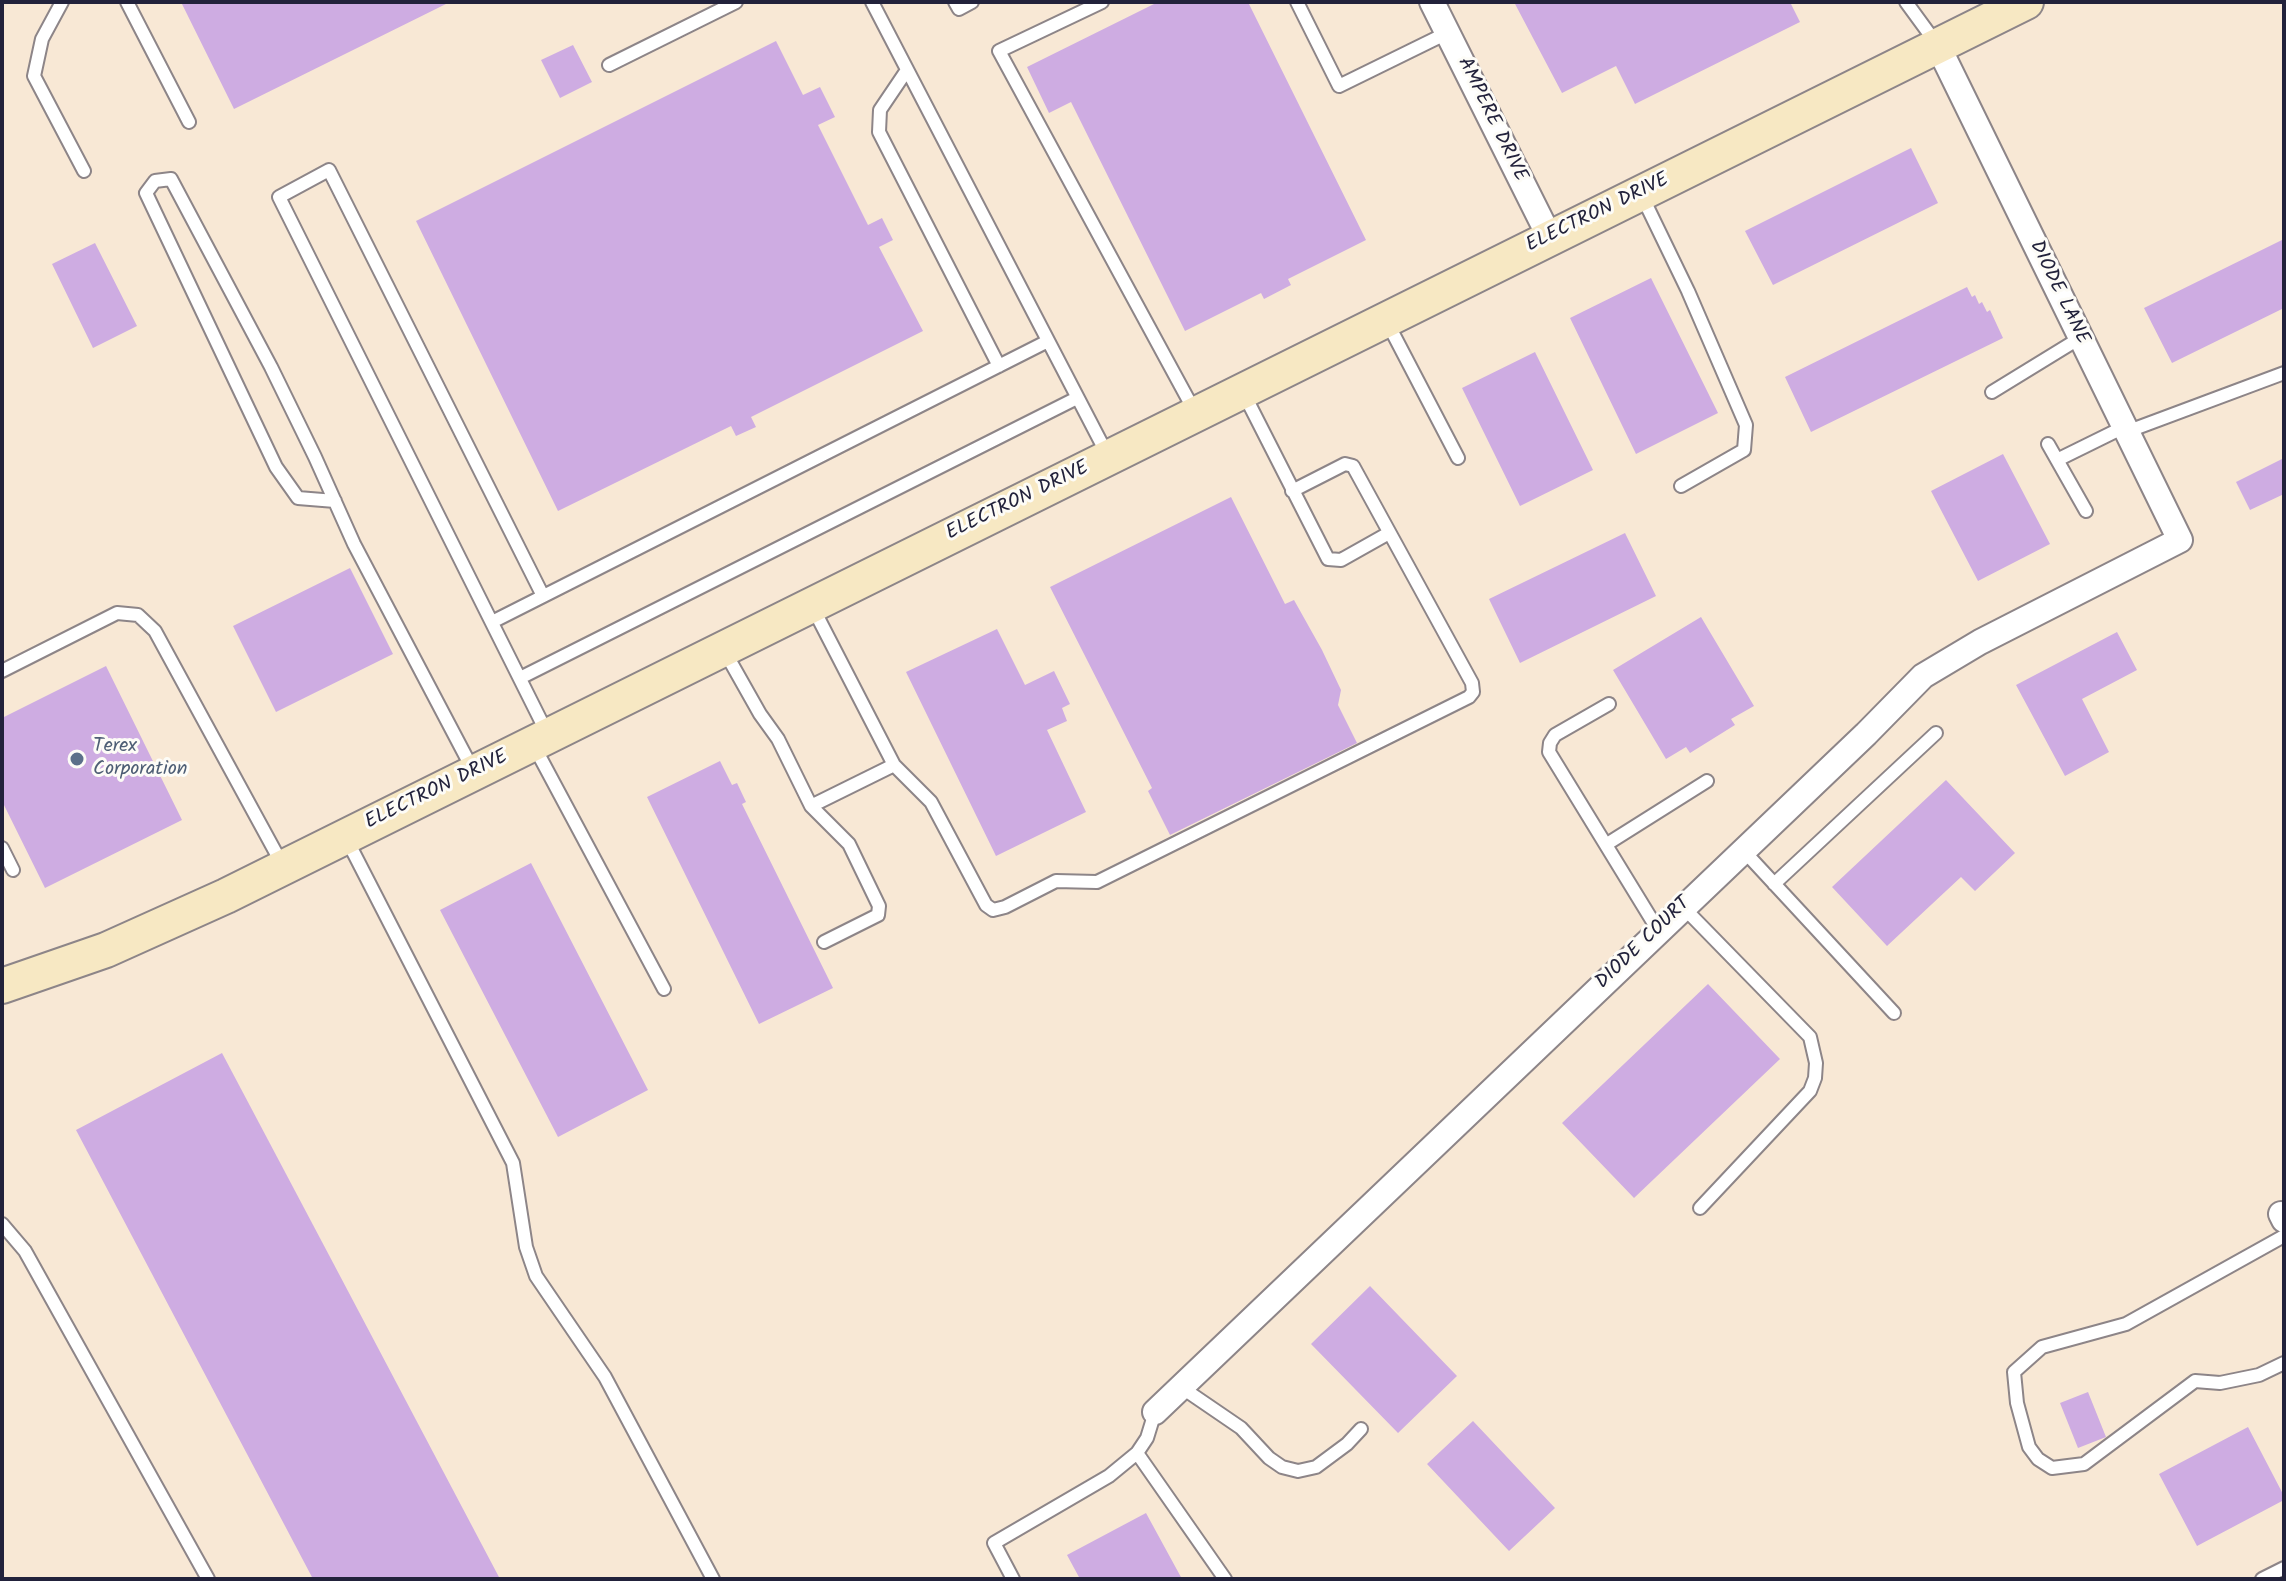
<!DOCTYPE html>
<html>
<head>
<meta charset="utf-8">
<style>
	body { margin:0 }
	#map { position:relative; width:2286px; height:1581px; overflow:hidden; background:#f8e8d5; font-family:Kalam,sans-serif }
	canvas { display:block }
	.frame { position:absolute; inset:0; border:4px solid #22223b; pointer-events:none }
</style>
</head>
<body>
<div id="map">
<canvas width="2286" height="1581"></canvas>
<div class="frame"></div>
</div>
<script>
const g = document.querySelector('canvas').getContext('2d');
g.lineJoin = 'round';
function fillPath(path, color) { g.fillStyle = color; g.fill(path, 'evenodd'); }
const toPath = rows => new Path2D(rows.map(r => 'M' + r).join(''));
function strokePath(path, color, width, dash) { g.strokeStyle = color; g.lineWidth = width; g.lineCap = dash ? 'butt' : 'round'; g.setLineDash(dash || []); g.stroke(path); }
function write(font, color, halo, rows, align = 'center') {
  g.font = font + ' Kalam,sans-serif'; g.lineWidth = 6; g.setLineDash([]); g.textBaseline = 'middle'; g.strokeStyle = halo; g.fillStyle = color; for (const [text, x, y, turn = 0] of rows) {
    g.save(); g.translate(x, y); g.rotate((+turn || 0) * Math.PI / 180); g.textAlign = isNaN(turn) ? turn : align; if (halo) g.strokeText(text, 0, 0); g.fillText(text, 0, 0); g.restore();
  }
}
const building = toPath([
	[181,2,450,2,234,109],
	[1158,2,1248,2,1366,240,1288,279,1291,285,1264,299,1261,293,1185,331,1071,102,1049,113,1027,67],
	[1514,2,1790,2,1800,22,1635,104,1616,66,1562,93],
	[776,41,803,95,820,87,835,117,818,125,868,225,882,218,893,240,879,247,923,331,751,417,756,427,736,436,731,426,558,511,416,221],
	[573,45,592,82,560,98,541,60],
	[1911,148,1938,203,1773,285,1745,231],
	[2284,239,2284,308,2172,363,2144,308],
	[95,243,137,326,93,348,52,264],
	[1651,278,1718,413,1636,454,1570,318],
	[1967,287,1972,297,1975,295,1979,304,1982,302,1987,312,1990,310,2003,338,1811,432,1785,377],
	[1535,352,1593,470,1520,506,1462,388],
	[2003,454,2050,544,1978,581,1931,491],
	[2284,458,2284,494,2250,510,2236,482],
	[1231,497,1285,604,1294,600,1322,650,1341,690,1338,705,1357,743,1170,835,1148,791,1152,788,1050,587],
	[1625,533,1656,596,1520,663,1489,599],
	[350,568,393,654,276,712,233,626],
	[1701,617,1754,706,1731,719,1735,725,1690,753,1686,747,1666,759,1613,670],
	[997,629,1025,685,1054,671,1070,704,1062,708,1067,721,1047,730,1086,812,996,856,906,672],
	[2117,632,2137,670,2082,699,2109,752,2065,776,2016,685],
	[106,666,182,820,45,888,2,801,2,718],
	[720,761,732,785,737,783,746,802,742,804,833,988,759,1024,647,797],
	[1946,780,2015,853,1975,891,1961,877,1887,946,1832,887],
	[531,863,648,1090,558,1137,440,910],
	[1708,984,1780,1059,1634,1198,1562,1123],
	[222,1053,330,1257,500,1579,313,1579,76,1130],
	[1370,1286,1457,1376,1398,1433,1311,1344],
	[2088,1392,2106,1437,2078,1448,2060,1403],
	[1473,1421,1555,1508,1509,1551,1427,1464],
	[2248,1427,2284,1496,2284,1500,2197,1546,2159,1474],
	[1146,1513,1182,1579,1080,1579,1067,1555]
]);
const lane = toPath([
	[62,2,42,39,34,76,84,171],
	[127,2,189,122],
	[872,2,1107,454],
	[955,2,959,9,972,2],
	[1102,2,999,51,1195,412],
	[1297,2,1339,86,1447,33],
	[1906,2,1936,43],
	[609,65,736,2],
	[907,70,880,110,879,132,999,366],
	[1642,196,1688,291,1746,425,1744,450,1681,486],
	[1387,322,1458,458],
	[1243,392,1328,559,1341,560,1389,533],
	[1992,392,2080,338],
	[2126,432,2284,373],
	[2048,444,2086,511],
	[2057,460,2124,427],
	[335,501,298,498,276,467,146,193,155,181,171,179,271,367,315,457,354,544,473,770],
	[543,596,329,170,279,197,547,733],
	[492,622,1048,341],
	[725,652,760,714,778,739,811,806,849,844,879,906,878,915,824,942],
	[2,671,117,613,138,615,155,631,282,864],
	[520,678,1077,398],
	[1609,704,1555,735,1550,743,1549,752,1658,930],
	[534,746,664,989],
	[894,765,931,802,986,905,993,910,1005,907,1056,881,1097,882,1469,697,1473,692,1472,683,1353,466,1345,464,1292,491],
	[811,806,894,765,813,608],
	[346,838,513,1163,526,1247,536,1276,605,1377,713,1579],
	[1607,844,1707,781],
	[2,848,13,870],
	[1743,850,1894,1013],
	[1774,884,1936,733],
	[1683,907,1810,1037,1816,1063,1815,1078,1810,1091,1700,1208],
	[2,1224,25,1251,208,1579],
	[2284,1236,2126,1324,2042,1347,2014,1372,2017,1403,2029,1447,2038,1459,2052,1468,2084,1464,2195,1381,2220,1383,2259,1375,2284,1363],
	[1181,1387,1241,1428,1269,1458,1282,1467,1298,1471,1316,1467,1347,1444,1361,1429],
	[1137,1453,1225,1579],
	[1013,1579,994,1543,1109,1476,1137,1453,1147,1438,1155,1412],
	[2262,1579,2284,1568]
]);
const street = toPath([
	[1432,2,1550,238],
	[2281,1214,2284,1220],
	[1155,1412,1866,734,1923,676,1980,642,2180,540,1938,46]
]);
const secondary = toPath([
	[2,986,106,950,226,896,2026,2]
]);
const markers = [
	[77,759,8,"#5c6f8a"]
];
const streetNames = [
	["AMPERE DRIVE",1491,120,64],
	["ELECTRON DRIVE",1598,214,-26],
	["DIODE LANE",2058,293,64],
	["ELECTRON DRIVE",1018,502,-26],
	["ELECTRON DRIVE",437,791,-26],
	["DIODE COURT",1644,944,-44]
];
const serviceNames = [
	["Terex",93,748],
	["Corporation",93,771]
];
fillPath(building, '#ceace2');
strokePath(lane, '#8d8588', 16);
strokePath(street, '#8d8588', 28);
strokePath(secondary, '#8d8588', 38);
strokePath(lane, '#fff', 12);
strokePath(street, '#fff', 24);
strokePath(secondary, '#f7e8c3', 34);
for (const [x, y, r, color] of markers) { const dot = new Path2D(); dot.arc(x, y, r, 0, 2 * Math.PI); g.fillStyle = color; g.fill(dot); strokePath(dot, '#fdfcf7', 3); }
write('20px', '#22223b', '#fdfcf7', streetNames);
write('20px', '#4e5e75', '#fdfcf7', serviceNames, 'left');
</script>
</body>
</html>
